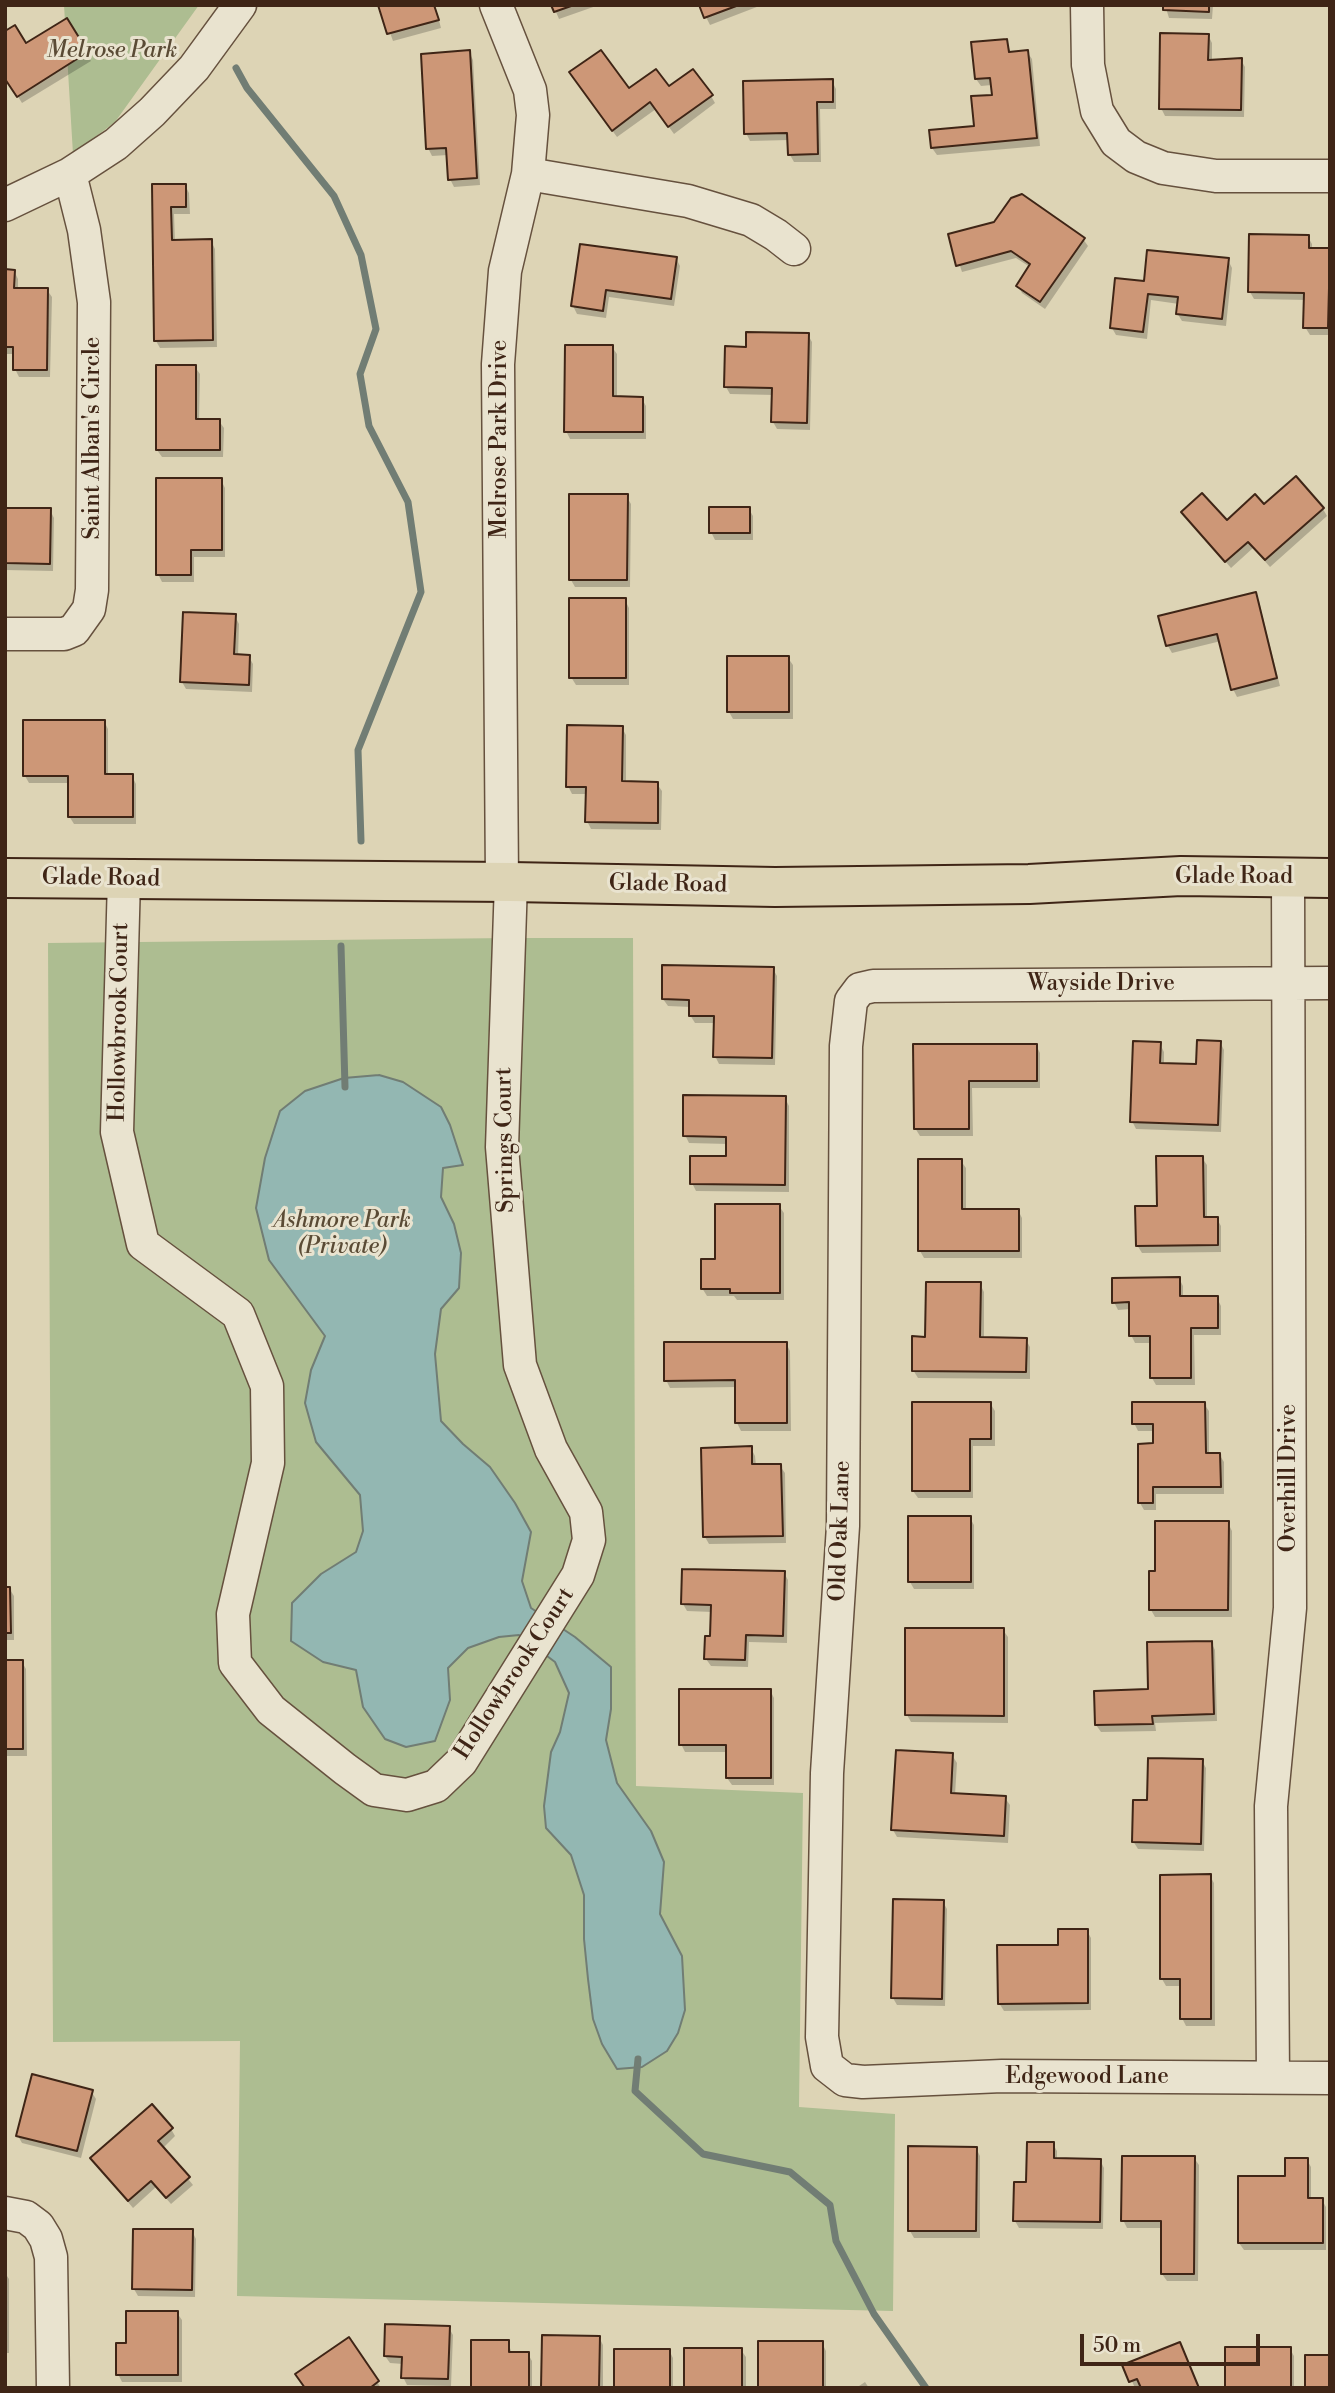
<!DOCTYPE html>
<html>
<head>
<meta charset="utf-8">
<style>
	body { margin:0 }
	#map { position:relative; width:1335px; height:2393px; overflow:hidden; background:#ddd4b5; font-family:"Libre Bodoni",serif }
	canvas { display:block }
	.frame { position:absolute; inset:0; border:7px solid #3f2516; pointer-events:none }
	.scale { position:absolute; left:1080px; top:2334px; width:180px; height:32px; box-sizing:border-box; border:4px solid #3f2516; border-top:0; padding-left:9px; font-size:21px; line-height:24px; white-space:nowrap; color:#3f2516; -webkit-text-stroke:5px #e9e3cf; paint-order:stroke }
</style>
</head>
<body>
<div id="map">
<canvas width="1335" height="2393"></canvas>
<div class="frame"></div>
<div class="scale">50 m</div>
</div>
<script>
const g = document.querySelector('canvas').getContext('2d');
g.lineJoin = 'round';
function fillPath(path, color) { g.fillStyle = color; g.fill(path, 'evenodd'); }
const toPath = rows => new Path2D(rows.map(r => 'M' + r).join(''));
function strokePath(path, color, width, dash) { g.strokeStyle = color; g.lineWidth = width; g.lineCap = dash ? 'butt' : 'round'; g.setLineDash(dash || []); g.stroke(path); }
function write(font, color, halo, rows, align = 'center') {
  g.font = font + ' "Libre Bodoni",serif'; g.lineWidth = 6; g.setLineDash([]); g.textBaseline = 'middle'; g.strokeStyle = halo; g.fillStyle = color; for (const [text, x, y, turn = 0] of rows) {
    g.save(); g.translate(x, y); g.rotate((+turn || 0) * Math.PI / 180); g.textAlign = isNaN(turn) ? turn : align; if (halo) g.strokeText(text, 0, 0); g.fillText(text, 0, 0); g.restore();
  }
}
const green = toPath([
	[64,5,199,5,115,122,73,154],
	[509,938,633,938,636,1786,803,1793,799,2107,895,2114,893,2311,237,2296,240,2041,53,2042,48,943]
]);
const water = toPath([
	[379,1075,403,1082,441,1107,450,1125,463,1165,443,1168,441,1197,454,1224,461,1253,459,1288,441,1309,435,1354,441,1421,463,1444,490,1467,515,1503,531,1532,522,1581,531,1608,575,1637,611,1667,611,1709,606,1740,617,1783,651,1831,664,1862,660,1914,682,1956,685,2010,678,2033,667,2051,642,2067,617,2069,602,2044,593,2019,588,1979,584,1939,584,1895,571,1855,546,1828,544,1806,551,1752,560,1732,569,1693,555,1662,519,1635,499,1637,468,1648,448,1668,450,1700,435,1741,406,1747,385,1739,363,1707,356,1670,323,1662,291,1641,292,1603,321,1574,356,1552,363,1531,360,1495,316,1442,305,1403,311,1370,325,1336,269,1260,256,1208,265,1158,280,1111,305,1091,344,1078,379,1075]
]);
const shadow = toPath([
	[380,5,435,5,441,28,393,41],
	[553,5,599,5,559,19],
	[700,5,762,5,710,25],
	[957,5,1038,5,1038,6],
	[1165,5,1213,5,1212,19,1169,18],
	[66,21,91,61,22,103,5,76,26,46],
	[1208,35,1212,43,1212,62,1241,60,1245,67,1244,117,1165,116,1161,108],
	[1007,41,1011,54,1027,52,1032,59,1040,146,937,155,932,148,976,128,994,96,992,85,981,86,976,79],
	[469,52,473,60,480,185,454,187,450,179,448,155,432,156,428,148],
	[575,80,629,91,711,96,715,103,674,134,656,109,617,137],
	[832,81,836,89,836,109,820,109,821,162,794,162,790,155,789,140,750,141,746,133],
	[185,185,189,193,190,214,174,214,175,242,211,241,215,249,217,347,160,348,156,341,153,186],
	[950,236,1083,239,1088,246,1045,309,1022,293,1018,286,1030,267,1016,258,962,272],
	[1308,237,1312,244,1312,249,1330,250,1330,335,1310,335,1305,327,1306,300,1254,299,1250,292],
	[581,246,676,258,680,266,674,306,609,297,606,318,577,314,573,306],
	[1228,260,1232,268,1226,326,1182,321,1177,313,1179,304,1151,300,1147,339,1116,335,1112,328,1145,283],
	[5,271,14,271,18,279,18,289,47,290,52,297,50,377,19,377,15,369,15,354,5,354],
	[808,335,812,342,810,430,777,429,773,422,774,395,730,394,726,387,748,349],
	[612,347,617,354,617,398,642,399,646,406,646,439,570,439,566,431],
	[195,367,200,374,199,421,219,421,224,428,223,457,162,457,157,450],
	[221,480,225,488,225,557,194,557,194,582,162,582,158,574],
	[626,496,631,504,630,587,575,587,571,580],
	[1264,506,1323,509,1327,516,1270,567,1253,548,1231,568,1183,512,1226,522],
	[5,509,50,510,54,518,53,571,5,570],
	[749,509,753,516,753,540,715,540,711,532],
	[1255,594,1259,601,1280,686,1237,697,1233,689,1221,641,1172,653,1168,646,1160,617],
	[625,600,629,608,629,685,576,685,571,677],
	[235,616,239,624,238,656,249,657,253,664,252,692,186,689,182,682],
	[788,658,793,665,793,719,733,719,729,712],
	[104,721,108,729,108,776,132,776,136,784,136,824,74,824,69,816,69,783,29,783,25,776],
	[622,728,626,735,626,783,657,784,662,791,661,830,591,829,587,821,587,794,572,794,568,786],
	[773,969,777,976,775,1065,719,1064,715,1056,715,1023,695,1023,690,1015,691,1007,668,1006,663,999],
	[1220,1042,1224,1050,1221,1132,1136,1129,1132,1121,1160,1044,1164,1052,1164,1065,1198,1066],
	[1036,1045,1040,1053,1040,1088,972,1088,973,1136,920,1136,915,1128,915,1046],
	[785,1098,789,1106,789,1192,696,1191,692,1183,728,1158,728,1144,689,1143,685,1135],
	[1202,1158,1207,1165,1207,1219,1217,1219,1221,1226,1221,1252,1142,1253,1137,1245,1158,1207],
	[961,1161,966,1168,966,1210,1018,1210,1022,1218,1022,1258,924,1258,920,1251],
	[779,1206,784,1213,784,1300,737,1300,734,1296,707,1296,702,1288,717,1261],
	[1179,1278,1183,1286,1183,1298,1217,1298,1221,1306,1221,1335,1194,1335,1195,1385,1156,1385,1152,1378,1151,1343,1135,1343,1131,1335,1130,1309,1118,1310,1114,1302],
	[980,1284,984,1292,984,1339,1026,1340,1030,1347,1030,1379,918,1378,913,1370],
	[786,1343,790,1351,791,1431,741,1431,737,1423,737,1387,670,1388,666,1380],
	[990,1403,995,1411,995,1446,973,1446,973,1498,918,1498,913,1491],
	[1204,1404,1209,1411,1209,1455,1219,1454,1224,1462,1224,1494,1156,1494,1156,1510,1144,1510,1140,1503,1155,1445,1155,1431,1138,1431,1134,1423],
	[751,1448,755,1456,756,1466,780,1466,785,1473,786,1543,709,1544,705,1537,703,1450],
	[970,1518,974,1525,974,1589,914,1589,910,1582],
	[1228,1523,1232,1531,1232,1617,1155,1617,1151,1610,1157,1573],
	[784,1573,788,1580,787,1643,749,1642,748,1667,711,1666,706,1659,712,1638,712,1612,687,1611,683,1604],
	[5,1588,9,1588,14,1596,14,1640,5,1640],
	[1003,1630,1008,1637,1008,1723,911,1722,907,1715],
	[1211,1642,1215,1650,1217,1721,1155,1723,1156,1731,1101,1732,1096,1725,1150,1691],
	[5,1662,22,1662,26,1669,27,1756,5,1756],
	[770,1690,774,1698,774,1785,732,1785,727,1778,727,1752,685,1752,681,1744],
	[952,1755,957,1763,955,1795,1005,1798,1010,1805,1008,1843,897,1837,893,1830],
	[1202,1761,1206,1768,1204,1851,1138,1849,1133,1841,1149,1802],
	[1210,1876,1214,1883,1215,2026,1186,2026,1182,2018,1182,1986,1166,1986,1162,1979],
	[943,1902,947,1909,945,2006,897,2005,893,1998],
	[1087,1931,1091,1938,1091,2010,1004,2011,999,2003,1060,1946],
	[91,2091,96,2099,81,2158,22,2143,18,2136],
	[171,2129,175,2136,163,2148,193,2185,171,2204,156,2187,133,2208,92,2159],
	[1053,2144,1057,2151,1057,2160,1100,2160,1104,2168,1103,2229,1019,2228,1015,2221,1028,2184],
	[976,2148,980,2156,980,2238,914,2238,910,2231],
	[1194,2158,1199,2165,1198,2281,1167,2281,1162,2274,1163,2228,1127,2228,1123,2220],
	[1307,2160,1311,2167,1311,2200,1322,2200,1326,2207,1326,2250,1244,2250,1239,2243,1286,2178],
	[192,2231,196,2239,195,2297,138,2296,134,2289],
	[5,2273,9,2279,9,2353,5,2353],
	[177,2313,182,2320,182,2382,122,2382,118,2374,127,2345],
	[449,2328,453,2335,451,2386,407,2385,403,2377,403,2364,390,2363,385,2356],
	[599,2337,603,2345,603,2388,543,2388],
	[349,2340,381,2388,306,2388],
	[508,2342,512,2354,528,2354,532,2361,532,2388,472,2388],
	[822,2343,826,2351,826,2388,761,2388,760,2386],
	[1179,2344,1142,2386,1135,2388,1125,2366],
	[1290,2349,1294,2356,1294,2388,1227,2388],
	[669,2350,673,2358,673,2388,615,2388],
	[741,2350,746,2357,746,2388,685,2388],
	[865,2382,869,2388,856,2388]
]);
const stream = toPath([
	[236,68,247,88,334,196,361,255,376,329,360,374,369,426,408,502,421,592,358,750,361,841],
	[341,946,345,1087],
	[638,2059,635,2091,703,2154,790,2172,830,2205,836,2241,874,2314,926,2388]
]);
const building = toPath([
	[378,5,434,5,439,20,387,34,378,5],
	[551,5,574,5,554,12,551,5],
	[699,5,739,5,704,18,699,5],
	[1163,5,1209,5,1209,12,1163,10,1163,5],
	[67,18,88,52,17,97,5,79,5,31,15,25,26,43,67,18],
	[1160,33,1209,34,1208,60,1242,58,1241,110,1159,109,1160,33],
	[1007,39,1009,52,1028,50,1037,138,931,148,929,130,974,126,971,96,992,95,990,78,975,79,971,42,1007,39],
	[470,50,477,178,448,180,446,148,426,149,421,54,470,50],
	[601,50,629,88,656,69,669,86,693,69,713,95,668,127,650,102,612,131,569,72,601,50],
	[833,79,833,102,817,102,818,154,788,155,787,133,744,134,743,81,833,79],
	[152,184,186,184,186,207,171,207,172,240,212,239,213,340,154,341,152,184],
	[1022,194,1085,238,1040,302,1016,286,1030,264,1011,251,956,266,948,234,994,222,1011,198,1022,194],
	[1249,234,1309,235,1309,248,1330,248,1328,328,1303,328,1304,293,1248,292,1249,234],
	[580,244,677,257,671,299,606,290,603,311,571,306,580,244],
	[1147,250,1229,258,1222,319,1176,314,1178,297,1148,294,1143,332,1110,328,1115,278,1144,281,1147,250],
	[5,269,15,270,14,288,48,288,47,370,13,370,13,347,5,347,5,269],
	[746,332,809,333,807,423,771,422,772,388,724,387,725,346,746,347,746,332],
	[565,345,613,345,613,396,643,397,643,432,564,432,565,345],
	[156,365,196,365,196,419,220,419,220,450,156,450,156,365],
	[1296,476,1324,508,1265,560,1248,542,1225,562,1181,512,1202,493,1227,520,1255,494,1264,504,1296,476],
	[156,478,222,478,222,550,191,550,191,575,156,575,156,478],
	[569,494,628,494,627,580,569,580,569,494],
	[709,507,750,507,750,533,709,533,709,507],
	[5,508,51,508,50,564,5,563,5,508],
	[1256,592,1277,678,1231,690,1217,634,1166,646,1158,616,1256,592],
	[569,598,626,598,626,678,569,678,569,598],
	[183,612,236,614,234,654,250,655,249,685,180,682,183,612],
	[727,656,789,656,789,712,727,712,727,656],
	[23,720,105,720,105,774,133,774,133,817,68,817,68,776,23,776,23,720],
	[567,725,623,726,622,781,658,782,658,823,585,822,586,787,566,787,567,725],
	[662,965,774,967,772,1058,713,1057,714,1016,689,1016,689,1000,662,999,662,965],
	[1197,1040,1221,1041,1218,1125,1130,1122,1133,1041,1161,1042,1160,1063,1196,1064,1197,1040],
	[913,1044,1037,1044,1037,1081,969,1081,969,1129,914,1129,913,1044],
	[683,1095,786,1096,785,1185,690,1184,690,1156,726,1156,726,1137,683,1136,683,1095],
	[1156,1156,1203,1156,1204,1217,1218,1217,1218,1245,1136,1246,1135,1206,1157,1206,1156,1156],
	[918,1159,962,1159,962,1209,1019,1209,1019,1251,918,1251,918,1159],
	[715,1204,780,1204,780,1293,730,1293,730,1289,701,1289,701,1259,715,1259,715,1204],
	[1180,1277,1180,1296,1218,1296,1218,1328,1191,1328,1191,1378,1150,1378,1150,1336,1129,1336,1129,1302,1112,1303,1112,1278,1180,1277],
	[926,1282,981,1282,980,1337,1027,1338,1026,1372,912,1371,912,1336,925,1337,926,1282],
	[664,1342,787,1342,787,1423,735,1423,735,1380,664,1381,664,1342],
	[912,1402,991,1402,991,1439,970,1439,970,1491,912,1491,912,1402],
	[1132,1402,1205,1402,1206,1453,1220,1453,1221,1487,1153,1487,1153,1503,1138,1503,1138,1444,1153,1443,1153,1424,1132,1424,1132,1402],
	[752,1446,752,1464,781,1464,783,1536,703,1537,701,1448,752,1446],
	[908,1516,971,1516,971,1582,908,1582,908,1516],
	[1155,1521,1229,1521,1228,1610,1149,1610,1149,1571,1155,1571,1155,1521],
	[682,1569,785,1571,783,1636,746,1635,745,1660,704,1659,705,1636,710,1636,711,1605,681,1604,682,1569],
	[5,1587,10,1587,11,1633,5,1633,5,1587],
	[905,1628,1004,1628,1004,1716,905,1715,905,1628],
	[1212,1641,1214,1714,1152,1716,1153,1724,1095,1725,1094,1691,1148,1689,1147,1642,1212,1641],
	[5,1660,23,1660,23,1749,5,1749,5,1660],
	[679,1689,771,1689,771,1778,726,1778,726,1745,679,1745,679,1689],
	[896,1750,953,1753,951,1793,1006,1796,1004,1836,891,1830,896,1750],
	[1148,1758,1203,1759,1201,1844,1132,1842,1133,1800,1147,1800,1148,1758],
	[1211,1874,1211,2019,1180,2019,1180,1979,1160,1979,1160,1875,1211,1874],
	[893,1899,944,1900,942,1999,891,1998,893,1899],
	[1058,1929,1088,1929,1088,2003,998,2004,997,1945,1058,1945,1058,1929],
	[32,2074,93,2090,77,2151,16,2136,32,2074],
	[152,2104,173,2128,158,2141,190,2177,166,2198,151,2181,128,2201,90,2158,152,2104],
	[1027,2142,1054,2142,1054,2158,1101,2159,1100,2222,1013,2221,1014,2182,1026,2182,1027,2142],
	[908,2146,977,2147,976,2231,908,2231,908,2146],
	[1122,2156,1195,2156,1194,2274,1161,2274,1161,2221,1121,2221,1122,2156],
	[1285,2158,1308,2158,1308,2198,1323,2198,1323,2243,1238,2243,1238,2176,1285,2176,1285,2158],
	[133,2229,193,2229,192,2290,132,2289,133,2229],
	[126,2311,178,2311,178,2375,116,2375,116,2343,126,2343,126,2311],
	[385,2324,450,2326,448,2379,401,2378,402,2357,384,2356,385,2324],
	[542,2335,600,2336,599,2388,541,2388,542,2335],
	[349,2337,379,2381,370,2388,305,2388,295,2374,349,2337],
	[471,2340,509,2340,509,2352,529,2352,529,2388,471,2388,471,2340],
	[758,2341,823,2341,823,2387,758,2387,758,2341],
	[1180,2342,1199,2388,1141,2388,1137,2379,1129,2382,1122,2365,1180,2342],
	[1225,2347,1291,2347,1291,2388,1225,2388,1225,2347],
	[684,2348,742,2348,742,2388,684,2388,684,2348],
	[614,2349,670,2349,670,2388,614,2388,614,2349],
	[1305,2355,1330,2355,1330,2388,1305,2388,1305,2355]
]);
const minor = toPath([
	[496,5,530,90,533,115,528,174,505,271,498,364,502,882],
	[1087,5,1088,65,1097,111,1116,142,1136,157,1163,168,1216,176,1330,176],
	[528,174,688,201,751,220,776,235,794,249],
	[5,205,70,174,116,144,152,112,194,68,240,5],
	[5,634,64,634,74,630,89,609,92,590,94,302,84,230,70,174],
	[124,879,117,1132,143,1244,238,1314,267,1386,268,1463,233,1614,235,1663,271,1710,345,1769,374,1790,407,1795,436,1786,461,1762,578,1575,589,1540,586,1512,551,1449,520,1365,502,1147,511,882],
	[1330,983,873,986,860,989,851,1001,846,1046,843,1526,827,1773,822,2037,827,2066,845,2080,863,2082,1002,2076,1330,2078],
	[1273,2077,1271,1806,1290,1608,1288,877],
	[5,2213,26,2217,38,2226,46,2239,51,2257,53,2388]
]);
const major = toPath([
	[5,878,511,882,775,887,1029,884,1181,876,1330,878]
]);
const parkNames = [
	["Melrose Park",112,51],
	["Ashmore Park",342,1221],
	["(Private)",342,1247]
];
const streetNames = [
	["Saint Alban's Circle",93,438,-90],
	["Melrose Park Drive",500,439,-90],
	["Glade Road",1234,877],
	["Glade Road",101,879,1],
	["Glade Road",668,885,1],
	["Wayside Drive",1101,984],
	["Hollowbrook Court",120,1022,-89],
	["Springs Court",506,1140,-91],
	["Overhill Drive",1289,1478,-90],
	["Old Oak Lane",841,1531,-88],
	["Hollowbrook Court",515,1674,-57],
	["Edgewood Lane",1087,2077]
];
fillPath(green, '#adbd91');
fillPath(water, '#93b7b2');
strokePath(water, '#717d74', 2);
fillPath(shadow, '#0003');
strokePath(stream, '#717d74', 7);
fillPath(building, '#cd9777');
strokePath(building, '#3f2516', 2);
strokePath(minor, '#66513e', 35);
strokePath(major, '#3f2516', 42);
strokePath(minor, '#e9e3cf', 32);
strokePath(major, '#ddd4b5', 38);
write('italic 23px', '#5a4b35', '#e9e3cf', parkNames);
write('23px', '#3f2516', '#e9e3cf', streetNames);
</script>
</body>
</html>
